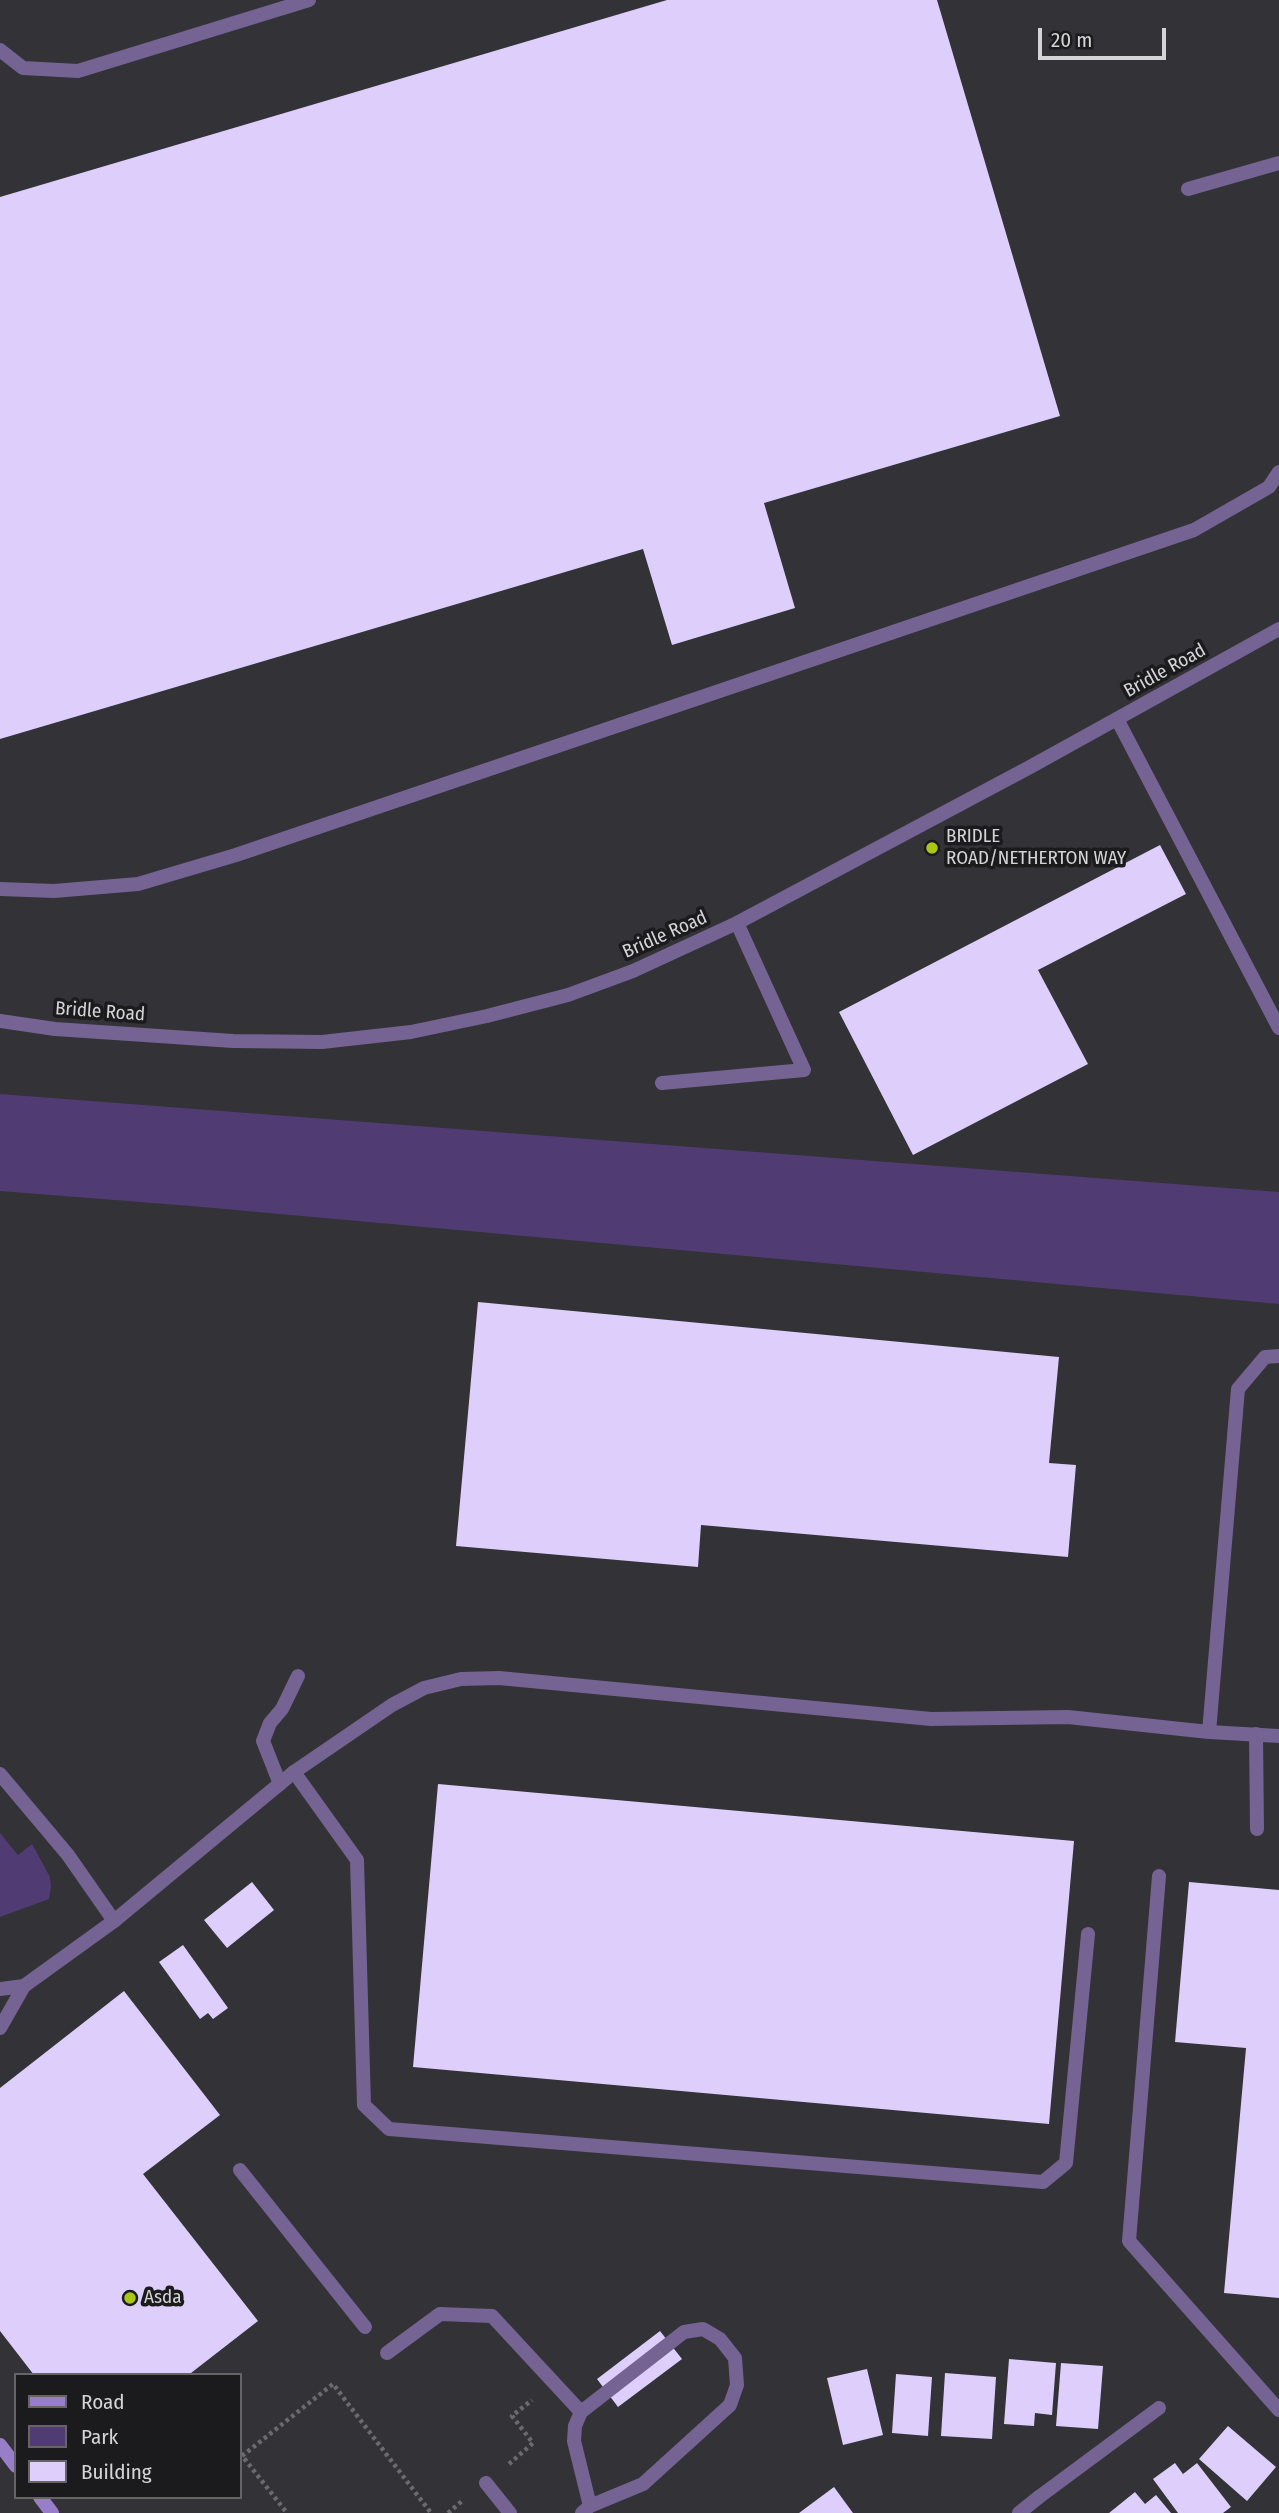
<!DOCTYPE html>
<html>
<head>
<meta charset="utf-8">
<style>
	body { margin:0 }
	#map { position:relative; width:1279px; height:2513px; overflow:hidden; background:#333236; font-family:"Fira Sans Condensed",sans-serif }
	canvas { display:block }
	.legend { position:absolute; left:14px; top:2373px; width:228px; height:126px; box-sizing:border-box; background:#1b1a1c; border:2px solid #656466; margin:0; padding:9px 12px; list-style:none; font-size:21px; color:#d4d3d6 }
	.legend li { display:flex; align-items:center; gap:14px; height:35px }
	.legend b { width:35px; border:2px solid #656466 }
	.scale { position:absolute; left:1038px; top:28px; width:128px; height:32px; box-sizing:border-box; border:4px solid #d4d3d6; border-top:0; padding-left:9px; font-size:21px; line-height:24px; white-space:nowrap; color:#d4d3d6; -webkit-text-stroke:5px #1b1a1c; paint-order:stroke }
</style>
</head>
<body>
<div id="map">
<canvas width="1279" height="2513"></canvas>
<ul class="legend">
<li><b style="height:9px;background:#987dc9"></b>Road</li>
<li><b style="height:19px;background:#503b73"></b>Park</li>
<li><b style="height:19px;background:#ddcefc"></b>Building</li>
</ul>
<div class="scale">20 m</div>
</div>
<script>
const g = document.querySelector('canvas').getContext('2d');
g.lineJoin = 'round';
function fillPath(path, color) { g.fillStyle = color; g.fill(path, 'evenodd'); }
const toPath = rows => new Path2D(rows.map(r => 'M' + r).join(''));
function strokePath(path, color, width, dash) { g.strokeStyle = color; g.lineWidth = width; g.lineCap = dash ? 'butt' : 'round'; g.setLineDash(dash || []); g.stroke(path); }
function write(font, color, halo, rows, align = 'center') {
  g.font = font + ' "Fira Sans Condensed",sans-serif'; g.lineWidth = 7; g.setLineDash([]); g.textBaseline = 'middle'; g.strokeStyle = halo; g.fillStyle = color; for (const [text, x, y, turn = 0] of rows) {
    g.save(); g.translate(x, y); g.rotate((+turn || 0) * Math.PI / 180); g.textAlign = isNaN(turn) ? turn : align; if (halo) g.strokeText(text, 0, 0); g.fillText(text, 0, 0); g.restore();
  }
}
const green = toPath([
	[0,1094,1279,1192,1279,1304,191,1206,0,1191],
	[0,1833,18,1855,32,1844,50,1877,51,1887,49,1899,0,1917]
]);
const building = toPath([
	[667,0,937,0,1060,416,764,503,795,608,672,645,643,549,0,739,0,197],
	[1160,845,1186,894,1038,970,1088,1064,913,1155,839,1012],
	[478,1302,1059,1357,1049,1463,1076,1465,1068,1557,701,1525,698,1567,456,1546],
	[438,1784,1074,1841,1049,2124,413,2067],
	[252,1882,274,1910,227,1948,204,1920],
	[1189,1882,1279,1890,1279,2298,1224,2293,1246,2048,1175,2042],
	[183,1945,228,2008,213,2019,208,2013,200,2019,159,1962],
	[124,1991,220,2115,143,2174,258,2321,191,2373,193,2375,34,2375,0,2331,0,2088],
	[660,2331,682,2359,618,2407,597,2379],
	[1009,2359,1056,2363,1052,2415,1035,2413,1034,2426,1004,2424],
	[1061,2363,1103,2366,1098,2429,1056,2426],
	[867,2369,883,2435,843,2445,827,2378],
	[945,2373,996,2377,992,2439,941,2436],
	[896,2374,932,2377,928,2436,892,2433],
	[1228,2426,1276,2467,1247,2501,1199,2459],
	[1175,2463,1183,2474,1197,2463,1231,2507,1223,2513,1178,2513,1153,2479],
	[834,2487,853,2513,799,2513],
	[1135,2492,1145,2504,1156,2495,1171,2513,1109,2513]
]);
const path = toPath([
	[240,2453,287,2513],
	[242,2456,333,2384,431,2513],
	[509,2464,533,2443,512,2416,532,2400],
	[448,2513,462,2501]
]);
const lane = toPath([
	[0,50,23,68,78,71,309,0],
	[1188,189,1279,163],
	[1117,719,1279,1028],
	[0,889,54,891,138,884,236,855,1194,530,1269,487,1279,472],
	[662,1083,804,1070,737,923],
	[1209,1732,1238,1389,1265,1357,1279,1356],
	[1256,1734,1257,1829],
	[294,1772,357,1860,364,2105,389,2129,1043,2182,1066,2163,1088,1934],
	[0,1774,68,1855,114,1921],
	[280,1784,263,1741,270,1723,282,1709,298,1676],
	[1159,1876,1129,2241,1279,2410],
	[240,2170,365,2327],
	[387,2353,440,2314,492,2316,581,2412],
	[486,2483,510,2513],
	[1039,2497,1159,2408],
	[582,2513,590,2506,574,2441,575,2426,581,2412,684,2332,703,2329,720,2339,735,2358,737,2385,730,2405,643,2484,590,2506]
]);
const street = toPath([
	[0,1021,55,1029,233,1041,322,1042,411,1032,487,1016,568,995,633,971,737,923,1030,767,1279,629],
	[0,1989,24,1986,114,1921,294,1772,392,1705,424,1688,461,1679,499,1678,931,1719,1068,1717,1209,1732,1279,1736],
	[0,2028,24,1986],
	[1019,2513,1039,2497]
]);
const secondary = toPath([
	[0,2445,16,2466],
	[40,2497,52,2513]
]);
const markers = [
	[932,848,7,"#aac717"],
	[130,2298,7,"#aac717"]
];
const streetNames = [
	["Bridle Road",1165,671,-29],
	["Bridle Road",665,935,-24],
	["Bridle Road",100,1012,4]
];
const poiNames = [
	["BRIDLE",946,837],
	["ROAD/NETHERTON WAY",946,859],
	["Asda",144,2298]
];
fillPath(green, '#503b73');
fillPath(building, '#ddcefc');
strokePath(path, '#6b6a6d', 4.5, [3.5, 3.5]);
strokePath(lane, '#746393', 14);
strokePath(street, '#746393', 14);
strokePath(secondary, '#987dc9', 14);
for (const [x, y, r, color] of markers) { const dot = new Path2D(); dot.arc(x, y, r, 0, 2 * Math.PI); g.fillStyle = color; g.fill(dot); strokePath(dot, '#1b1a1c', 2.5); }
write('19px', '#d4d3d6', '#1b1a1c', streetNames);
write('19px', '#d4d3d6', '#1b1a1c', poiNames, 'left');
</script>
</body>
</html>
